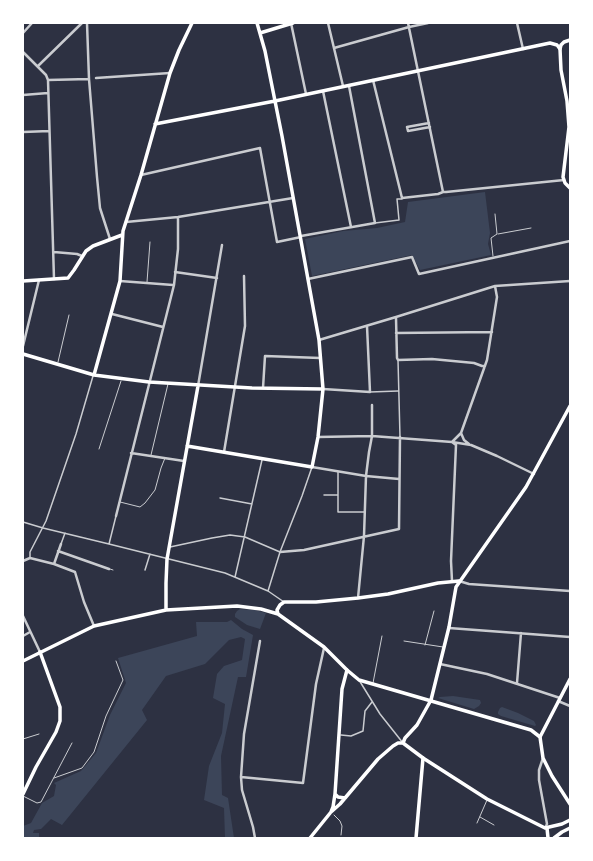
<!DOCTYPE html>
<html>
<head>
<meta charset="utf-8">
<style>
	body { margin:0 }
	#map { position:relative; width:593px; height:861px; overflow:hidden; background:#2d3142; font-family:Literata,serif }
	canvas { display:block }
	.frame { position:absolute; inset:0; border:24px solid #fff; pointer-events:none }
</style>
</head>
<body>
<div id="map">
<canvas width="593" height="861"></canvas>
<div class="frame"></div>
</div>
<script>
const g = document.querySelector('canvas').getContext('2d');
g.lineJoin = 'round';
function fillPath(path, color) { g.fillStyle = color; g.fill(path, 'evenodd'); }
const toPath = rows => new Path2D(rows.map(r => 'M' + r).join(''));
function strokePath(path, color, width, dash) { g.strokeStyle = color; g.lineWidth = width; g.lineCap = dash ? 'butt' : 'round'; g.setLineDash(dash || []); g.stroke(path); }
const green = toPath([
	[485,192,490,233,488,244,491,255,420,270,412,255,312,276,305,239,343,231,377,228,405,222,408,202],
	[240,609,255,610,266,613,260,629,247,625,235,617,235,614,237,611],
	[231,620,242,629,253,635,246,677,238,677,221,756,222,795,228,798,234,838,225,838,224,808,204,800,209,766,222,733,225,704,213,698,217,674,224,666,242,660,245,639,241,637,229,640,205,664,166,676,142,710,147,720,62,825,51,819,41,829,34,830,33,833,39,833,39,838,23,838,23,826,31,823,42,803,54,796,56,785,54,783,81,771,96,753,110,715,126,683,118,658,197,636,196,622,227,622],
	[453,696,480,700,481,703,479,706,474,709,438,698,440,697],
	[502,707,518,713,534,721,536,725,535,726,501,716,498,714,498,712,500,708]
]);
const service = toPath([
	[498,234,531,228],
	[493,256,491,238,497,234,495,214],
	[147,282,150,242],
	[58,362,69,315],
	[99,449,121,381],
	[151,455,168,384],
	[120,502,140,507,145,503,155,490,161,468,165,458],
	[110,569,113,570],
	[404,641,443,647],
	[425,645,434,611],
	[373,683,382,636],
	[23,739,39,734],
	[54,778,82,768,94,752,106,716,123,680,116,661],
	[23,796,37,803,41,802,72,743],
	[334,815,340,821,342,826,341,835],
	[480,817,494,825],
	[477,823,487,800]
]);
const pedestrian = toPath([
	[375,223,399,220,397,199,402,199],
	[398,360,400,437],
	[370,392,398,391],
	[324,495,338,495,338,472],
	[338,495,338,512,364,512],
	[220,498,252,504],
	[23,522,43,528,109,544,225,573,268,591,284,602],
	[61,544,65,533],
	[109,544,116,516],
	[170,547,212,538,230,535,245,537,280,552],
	[30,557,30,552,46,521,76,434,93,376],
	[145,570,150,554],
	[235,577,262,460],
	[268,591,280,552,302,496,312,467],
	[359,680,380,714,403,743],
	[341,735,351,736,363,731,365,711,372,702]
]);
const minor = toPath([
	[87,23,89,79,97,177,100,208,110,239],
	[291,23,306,94],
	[328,23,343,86],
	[408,23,443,192],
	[517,23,523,49],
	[23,33,32,23],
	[334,48,409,27,428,23],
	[23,52,46,75,48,80,54,279],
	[38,66,82,23],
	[96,78,170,73],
	[48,80,89,79],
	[373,80,402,198,438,194,443,192],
	[323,91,351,227],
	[23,95,48,93],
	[429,123,407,127,408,131,430,127],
	[23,132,49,131],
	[141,175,260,148,277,242,301,237],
	[443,192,446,192,564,180],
	[126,222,178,217,293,198],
	[301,236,375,223,349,86],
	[54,252,77,254,82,256],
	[175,272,217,278],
	[308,279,412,257,419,274,570,241],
	[120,281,173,285],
	[112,314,163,327],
	[396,318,397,358,398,360,432,359,474,363,482,366,485,366],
	[396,333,492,332],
	[319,340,396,317,495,286,570,281],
	[23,346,39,280],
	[198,386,222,245],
	[263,388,265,356,320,358],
	[323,389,370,392,367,326],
	[461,433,464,440,469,444],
	[318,437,372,436,452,442,471,445,497,456,534,474],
	[452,442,461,433,487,360,497,297,495,286],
	[224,452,245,326,244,276],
	[131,453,184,461],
	[312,467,366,476,399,479],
	[116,516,174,285,178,249,178,217],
	[58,551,109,569],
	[280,552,304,550,399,529,400,437],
	[23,561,30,558,54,564,75,572,84,602,94,626],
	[54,564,61,544],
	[452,581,451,561,456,445,452,442],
	[459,581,469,584,570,591],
	[358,598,364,536,366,476,369,452,372,436,372,405],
	[23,616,40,652],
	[449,628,570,637],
	[23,636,30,632],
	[440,664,487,674,560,698],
	[517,683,521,633],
	[558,701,570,706],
	[543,758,539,770,539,780,547,824,545,828],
	[241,777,303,783,316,684,324,648],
	[255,838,253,827,242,790,241,777,244,734,260,641]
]);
const secondary = toPath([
	[260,33,293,23],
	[155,124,275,101,550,43,557,45,560,49],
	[23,281,68,278,74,270,86,251,93,246,122,235],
	[23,354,94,375,149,382,252,388,323,389],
	[94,375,120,281,123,231,141,175,170,73,179,50,192,23],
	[187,446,312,467,318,437,323,389,319,340,282,136,265,51,257,23],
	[166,610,166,583,167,559,198,386],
	[278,614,277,610,280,605,284,602,316,602,358,598,388,594,438,583,459,581],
	[23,661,94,626,166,610,237,606,261,609,278,614,324,647,347,670],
	[540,737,570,679],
	[416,838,423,758]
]);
const primary = toPath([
	[570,40,564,42,561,45,560,49,561,70,567,101,569,127,563,177,565,183,570,188],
	[403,743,405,738,417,725,431,700,449,627,456,587,526,487,570,406],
	[403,743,423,758,487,799,545,828,562,824,570,820],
	[23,794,36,767,56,732,60,721,60,707,40,652],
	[335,794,338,797,345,798],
	[331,812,333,807,335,794,342,689,347,670,359,680,531,730,540,737,543,758,552,776,570,804],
	[547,828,548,838],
	[310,838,331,812,340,804,378,759,393,746,398,743,403,743],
	[554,838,562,832,570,828]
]);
fillPath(green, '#3c4559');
strokePath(service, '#caccd0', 1);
strokePath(pedestrian, '#caccd0', 1.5);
strokePath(minor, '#caccd0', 2.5);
strokePath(secondary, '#fff', 3.5);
strokePath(primary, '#fff', 3.5);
</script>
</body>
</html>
